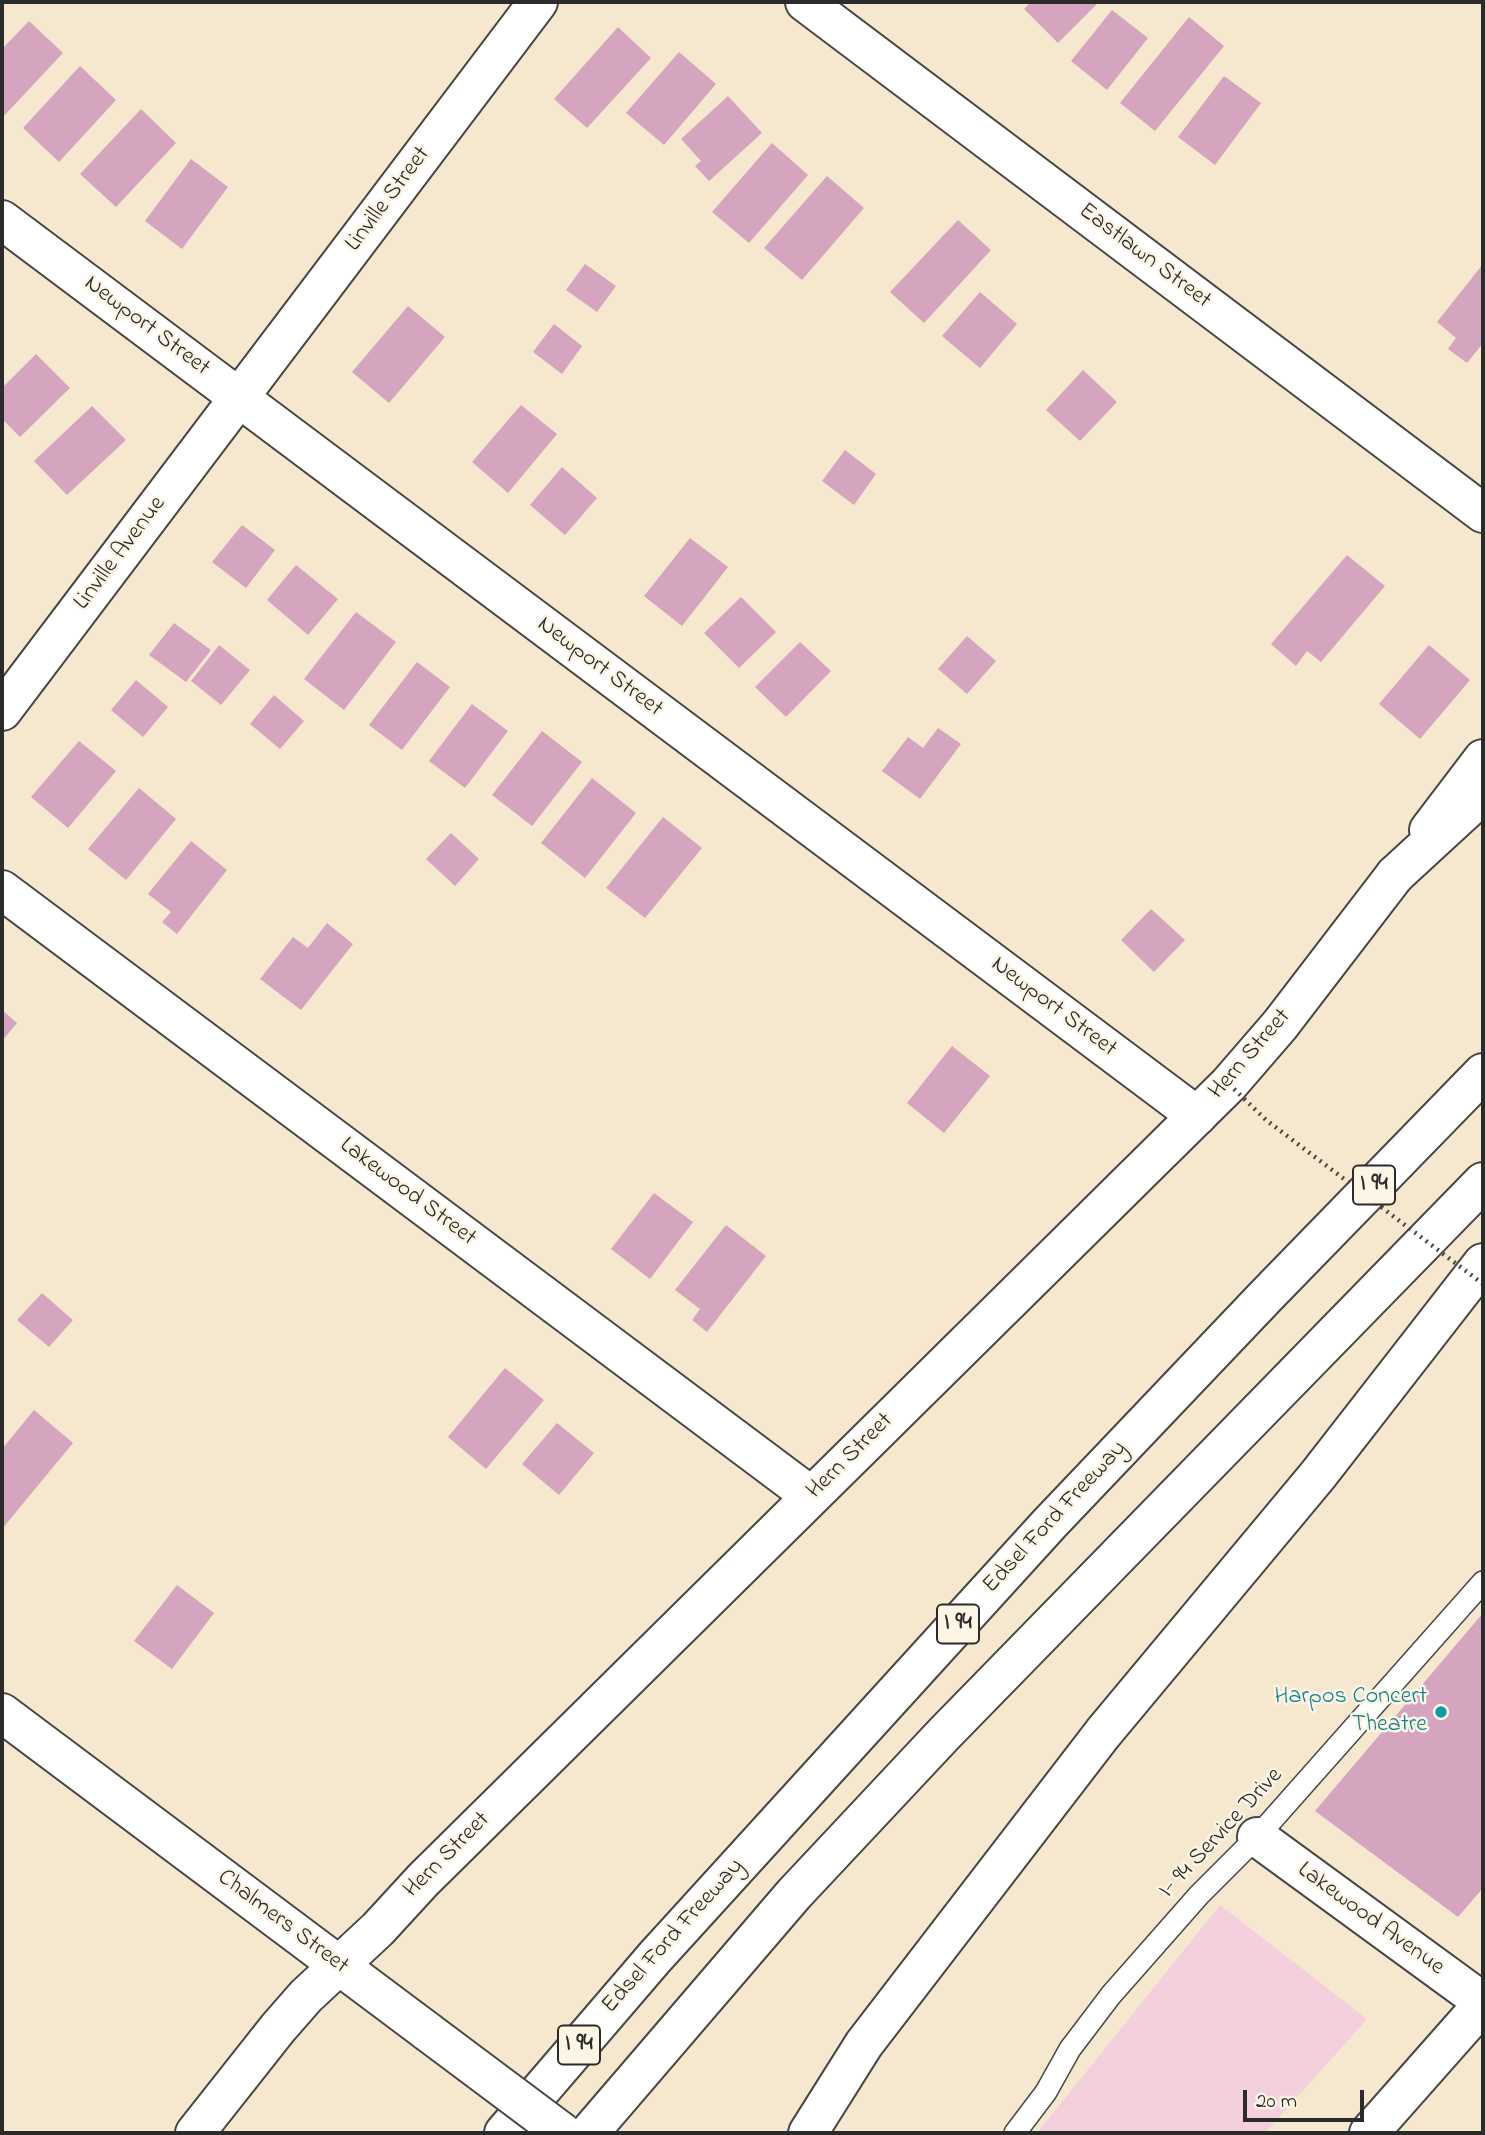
<!DOCTYPE html>
<html>
<head>
<meta charset="utf-8">
<style>
	body { margin:0 }
	#map { position:relative; width:1485px; height:2135px; overflow:hidden; background:#f5e8ce; font-family:"Indie Flower",sans-serif }
	canvas { display:block }
	.frame { position:absolute; inset:0; border:4px solid #2b2b2b; pointer-events:none }
	.scale { position:absolute; left:1243px; top:2090px; width:121px; height:32px; box-sizing:border-box; border:4px solid #2b2b2b; border-top:0; padding-left:9px; font-size:21px; line-height:24px; white-space:nowrap; color:#2b2b2b; -webkit-text-stroke:5px #fcf5e5; paint-order:stroke }
</style>
</head>
<body>
<div id="map">
<canvas width="1485" height="2135"></canvas>
<div class="frame"></div>
<div class="scale">20 m</div>
</div>
<script>
const g = document.querySelector('canvas').getContext('2d');
g.lineJoin = 'round';
function fillPath(path, color) { g.fillStyle = color; g.fill(path, 'evenodd'); }
const toPath = rows => new Path2D(rows.map(r => 'M' + r).join(''));
function strokePath(path, color, width, dash) { g.strokeStyle = color; g.lineWidth = width; g.lineCap = dash ? 'butt' : 'round'; g.setLineDash(dash || []); g.stroke(path); }
function write(font, color, halo, rows, align = 'center') {
  g.font = font + ' "Indie Flower",sans-serif'; g.lineWidth = 5; g.setLineDash([]); g.textBaseline = 'middle'; g.strokeStyle = halo; g.fillStyle = color; for (const [text, x, y, turn = 0] of rows) {
    g.save(); g.translate(x, y); g.rotate((+turn || 0) * Math.PI / 180); g.textAlign = isNaN(turn) ? turn : align; if (halo) g.strokeText(text, 0, 0); g.fillText(text, 0, 0); g.restore();
  }
}
const built = toPath([
	[1220,1905,1367,2019,1265,2133,1037,2133]
]);
const building = toPath([
	[1031,2,1099,2,1058,43,1024,9],
	[1112,10,1148,38,1107,90,1071,61],
	[1189,17,1224,46,1155,131,1120,103],
	[29,21,63,53,2,118,2,49],
	[618,27,651,58,587,128,554,99],
	[679,52,716,84,664,145,626,113],
	[80,66,116,100,59,162,23,128],
	[1224,76,1261,103,1215,165,1178,137],
	[728,96,762,133,709,181,695,166,701,161,681,139],
	[141,109,176,143,116,207,80,174],
	[772,143,808,175,749,243,712,212],
	[191,159,228,187,182,249,145,221],
	[827,176,864,208,802,280,764,248],
	[958,220,991,250,924,323,890,292],
	[585,264,616,286,597,312,566,290],
	[1483,264,1483,343,1467,363,1448,349,1456,338,1437,322],
	[980,292,1017,324,980,368,942,336],
	[408,306,445,337,389,403,352,372],
	[554,324,582,346,562,374,533,352],
	[36,354,70,388,20,437,2,419,2,388],
	[1083,370,1117,402,1080,441,1046,410],
	[521,405,557,434,508,493,472,462],
	[92,406,126,440,67,495,34,461],
	[845,450,876,474,854,505,822,481],
	[562,467,597,498,565,535,530,505],
	[242,525,275,550,246,588,212,562],
	[690,538,728,567,682,626,644,596],
	[1347,555,1385,586,1321,662,1307,651,1296,666,1271,644],
	[296,565,338,599,308,635,267,600],
	[741,597,776,632,739,668,704,633],
	[356,612,396,642,344,710,304,679],
	[174,623,211,650,186,682,149,655],
	[967,636,996,661,967,694,938,669],
	[800,642,831,671,786,717,755,687],
	[219,645,250,670,221,705,191,681],
	[1429,645,1470,680,1420,739,1379,704],
	[417,662,450,687,402,750,369,725],
	[136,680,168,707,143,737,111,710],
	[274,695,304,721,280,749,250,724],
	[472,704,508,731,465,788,429,761],
	[938,728,961,744,920,799,882,771,908,737,923,748],
	[542,731,582,762,532,826,492,795],
	[79,741,116,771,68,828,31,797],
	[592,778,636,813,585,878,541,843],
	[139,788,176,819,126,880,88,849],
	[663,817,702,848,645,918,606,888],
	[451,833,479,859,455,886,426,859],
	[191,841,227,870,177,934,162,922,171,912,148,894],
	[1151,909,1185,940,1154,972,1121,940],
	[327,923,353,944,301,1010,260,979,293,937,308,948],
	[2,1010,17,1023,2,1041],
	[952,1046,990,1076,944,1133,907,1103],
	[654,1193,693,1222,650,1279,611,1249],
	[726,1225,766,1256,707,1332,692,1320,700,1309,675,1290],
	[42,1293,73,1320,49,1347,17,1320],
	[505,1368,544,1400,486,1469,448,1437],
	[34,1410,73,1443,2,1529,2,1449],
	[557,1423,594,1453,559,1495,522,1464],
	[177,1585,214,1613,172,1669,134,1641],
	[1483,1613,1483,1888,1458,1917,1315,1811]
]);
const lane = toPath([
	[1015,2133,1046,2092,1070,2049,1111,1995,1199,1895,1257,1837,1483,1582]
]);
const street = toPath([
	[805,2,1483,513],
	[2,220,1197,1116],
	[2,711,538,2],
	[1429,830,1483,759],
	[2,890,811,1496],
	[1257,1837,1483,2002]
]);
const secondary = toPath([
	[2,1713,428,2032],
	[195,2133,278,2028,306,1996,378,1929,423,1880,1229,1084,1280,1025,1395,875],
	[1369,2133,1483,2004]
]);
const highway = toPath([
	[1395,875,1483,794],
	[504,2133,655,1957,1050,1523,1266,1296,1483,1073],
	[589,2133,794,1894,944,1734,1483,1182],
	[808,2133,864,2044,1103,1733,1318,1475,1483,1263]
]);
const pathBridge = toPath([
	[1229,1084,1266,1120,1483,1284]
]);
const secondaryBridge = toPath([
	[428,2032,563,2133]
]);
const markers = [
	[1441,1712,7,"#0f9aa8"]
];
const shields = [
	[1374,1185,42],
	[958,1624,42],
	[579,2045,42]
];
const shieldNames = [
	["I 94",1374,1185],
	["I 94",958,1624],
	["I 94",579,2045]
];
const streetNames = [
	["Linville Street",389,200,-53],
	["Eastlawn Street",1144,257,37],
	["Newport Street",146,327,37],
	["Linville Avenue",121,554,-53],
	["Newport Street",599,668,37],
	["Newport Street",1053,1008,37],
	["Hern Street",1251,1055,-49],
	["Lakewood Street",407,1193,37],
	["Hern Street",851,1457,-45],
	["Edsel Ford Freeway",1056,1518,-47],
	["I- 94 Service Drive",1222,1834,-47],
	["Hern Street",448,1856,-45],
	["Lakewood Avenue",1370,1920,36],
	["Chalmers Street",282,1923,37],
	["Edsel Ford Freeway",674,1937,-48]
];
const cultureNames = [
	["Harpos Concert",1427,1698],
	["Theatre",1427,1726]
];
fillPath(built, '#f4cfdd');
fillPath(building, '#d5a4be');
strokePath(lane, '#494743', 24);
strokePath(street, '#494743', 42);
strokePath(secondary, '#494743', 42);
strokePath(highway, '#494743', 42);
strokePath(lane, '#fff', 21);
strokePath(street, '#fff', 38);
strokePath(secondary, '#fff', 38);
strokePath(highway, '#fff', 38);
strokePath(secondaryBridge, '#494743', 42, []);
strokePath(pathBridge, '#494743', 4.5, [2, 5]);
strokePath(secondaryBridge, '#fff', 38);
for (const [x, y, r, color] of markers) { const dot = new Path2D(); dot.arc(x, y, r, 0, 2 * Math.PI); g.fillStyle = color; g.fill(dot); strokePath(dot, '#fcf5e5', 2.5); }
for (const [x, y, w] of shields) { const box = new Path2D(); box.roundRect(x - w / 2, y - 19.5, w, 39, 5); g.fillStyle = '#fcf5e5'; g.fill(box); strokePath(box, '#2b2b2b', 2); }
write('bold 23px', '#2b2b2b', null, shieldNames);
write('24px', '#2b2b2b', '#fcf5e5', streetNames);
write('24px', '#0d838f', '#fcf5e5', cultureNames, 'right');
</script>
</body>
</html>
